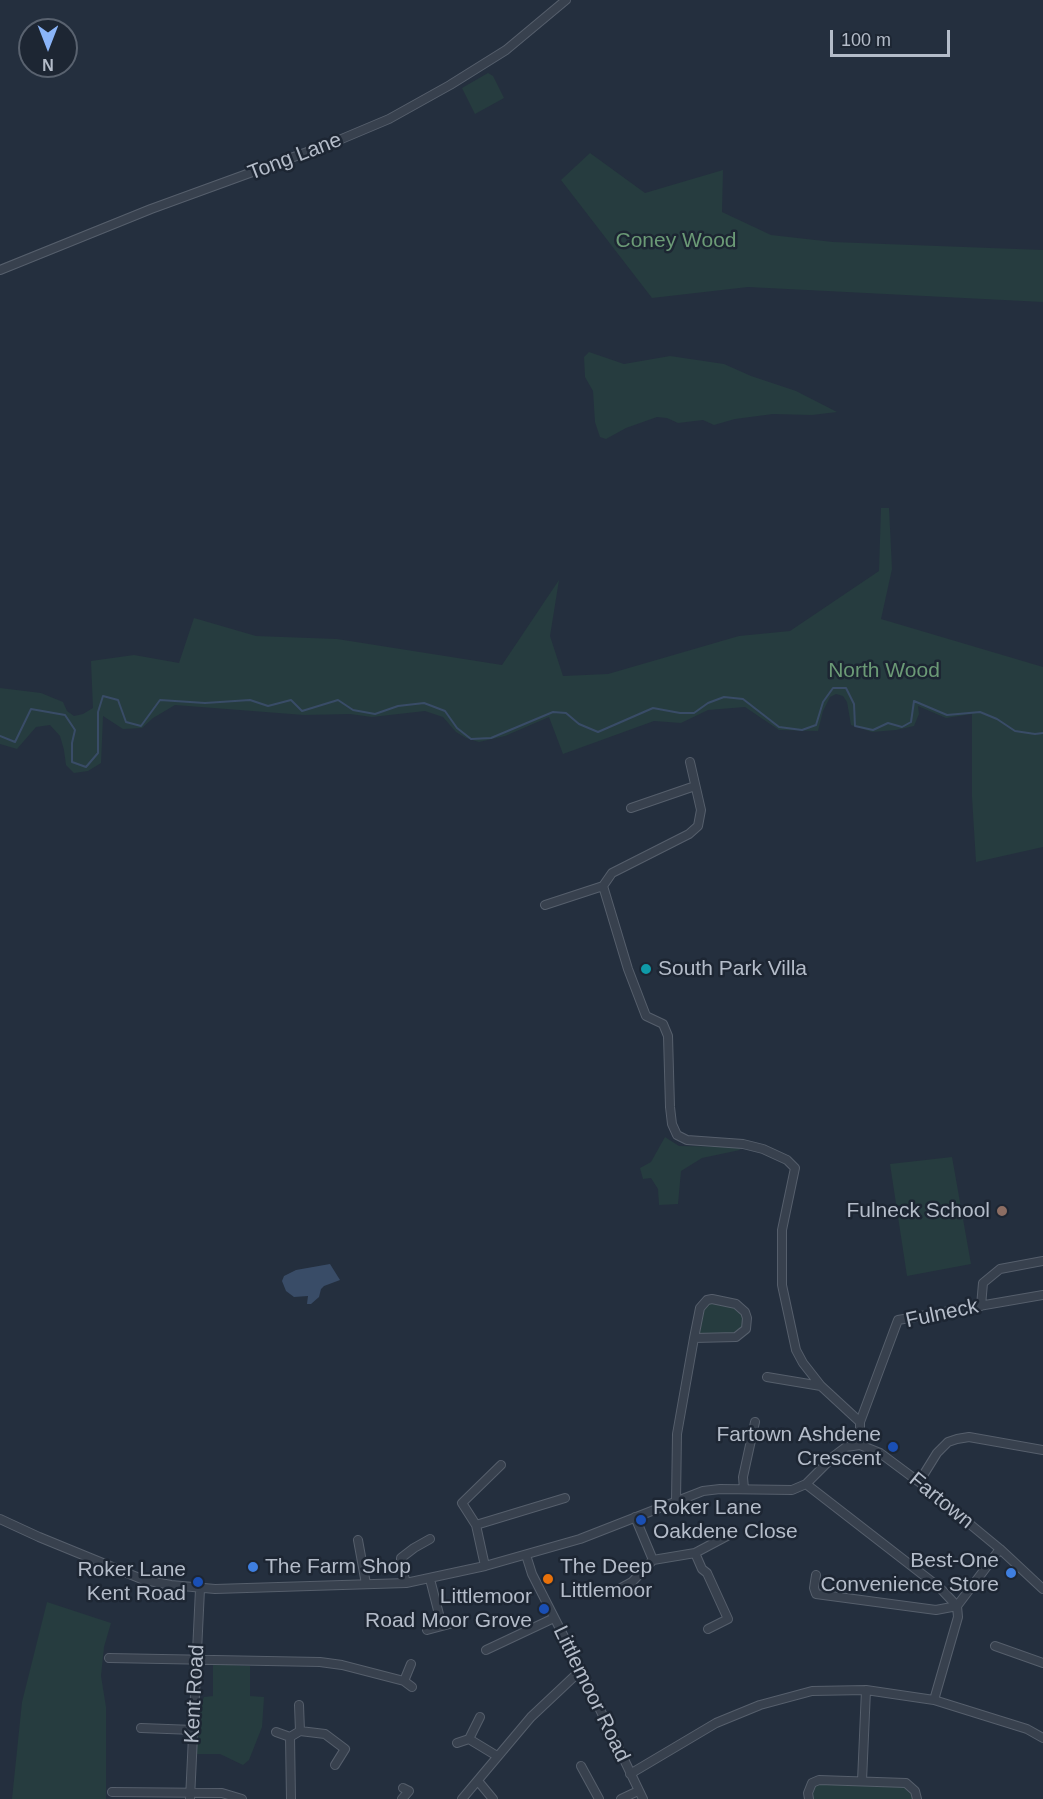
<!DOCTYPE html>
<html>
<head>
<meta charset="utf-8">
<style>
	body { margin:0 }
	#map { position:relative; width:1043px; height:1799px; overflow:hidden; background:#242f3e; font-family:Helvetica,sans-serif }
	canvas { display:block }
	.north { position:absolute; left:18px; top:18px; width:60px; height:60px; box-sizing:border-box; background:#1d2633; border:2px solid #59626f; border-radius:50%; rotate:180deg; font-size:16px; font-weight:700; line-height:24px; text-align:center; color:#b4bcc9 }
	.north::after { content:''; display:block; margin:auto; width:21px; height:27px; background:#8ab4f8; clip-path:polygon(50% 0,100% 100%,50% 72%,0 100%) }
	.scale { position:absolute; left:830px; top:30px; width:120px; height:27px; box-sizing:border-box; border:3px solid #b4bcc9; border-top:0; padding-left:8px; font-size:18px; line-height:21px; white-space:nowrap; color:#b4bcc9; -webkit-text-stroke:4px #1d2633; paint-order:stroke }
</style>
</head>
<body>
<div id="map">
<canvas width="1043" height="1799"></canvas>
<div class="north">N</div>
<div class="scale">100 m</div>
</div>
<script>
const g = document.querySelector('canvas').getContext('2d');
g.lineJoin = 'round';
function fillPath(path, color) { g.fillStyle = color; g.fill(path, 'evenodd'); }
const toPath = rows => new Path2D(rows.map(r => 'M' + r).join(''));
function strokePath(path, color, width, dash) { g.strokeStyle = color; g.lineWidth = width; g.lineCap = dash ? 'butt' : 'round'; g.setLineDash(dash || []); g.stroke(path); }
function write(font, color, halo, rows, align = 'center') {
  g.font = font + ' Helvetica,sans-serif'; g.lineWidth = 5; g.setLineDash([]); g.textBaseline = 'middle'; g.strokeStyle = halo; g.fillStyle = color; for (const [text, x, y, turn = 0] of rows) {
    g.save(); g.translate(x, y); g.rotate((+turn || 0) * Math.PI / 180); g.textAlign = isNaN(turn) ? turn : align; if (halo) g.strokeText(text, 0, 0); g.fillText(text, 0, 0); g.restore();
  }
}
const green = toPath([
	[488,73,493,76,504,98,475,114,462,88],
	[590,153,645,193,723,170,722,212,771,235,833,242,1043,250,1043,302,748,287,652,298,561,180],
	[589,352,624,364,670,356,724,364,751,376,796,391,837,412,812,415,773,414,735,419,714,425,703,420,678,423,667,418,657,417,626,428,606,439,600,437,595,422,593,391,585,377,584,357],
	[881,508,889,508,892,569,881,619,1043,667,1043,847,976,862,972,797,972,714,946,718,918,706,919,714,914,726,896,730,872,732,851,725,847,702,843,696,836,694,830,697,823,711,818,731,779,730,745,707,708,710,681,723,654,721,563,754,549,717,505,736,479,742,466,738,456,732,443,717,425,711,372,717,350,714,304,715,175,705,153,718,142,728,123,729,103,716,101,763,88,771,74,773,66,765,64,750,60,736,50,725,36,727,17,749,0,744,0,688,41,693,63,702,67,711,74,716,83,714,93,708,91,661,134,655,179,663,194,618,256,636,337,639,502,665,559,580,550,636,563,676,608,674,739,636,790,631,879,571],
	[665,1137,679,1146,739,1147,740,1150,702,1158,681,1171,678,1204,659,1205,658,1189,651,1178,643,1179,640,1168,651,1162],
	[952,1157,971,1264,907,1276,890,1164],
	[712,1299,745,1312,742,1334,694,1338,700,1308],
	[47,1602,111,1623,104,1647,101,1676,106,1707,106,1799,12,1799,22,1702],
	[213,1664,250,1666,250,1696,264,1697,262,1727,249,1760,243,1765,220,1754,192,1754,194,1722,204,1697,213,1696],
	[812,1783,906,1783,917,1799,809,1799]
]);
const water = toPath([
	[330,1264,340,1280,324,1286,321,1289,319,1297,311,1304,307,1304,308,1296,294,1297,286,1291,282,1281,284,1276,296,1270]
]);
const stream = toPath([
	[0,736,15,742,31,709,65,715,75,730,72,743,72,762,86,767,98,753,98,712,103,696,118,700,126,722,141,726,160,700,205,703,250,700,268,706,291,700,302,711,338,700,353,710,375,714,398,706,424,703,445,711,457,728,471,739,491,738,553,712,566,713,579,724,598,732,653,708,680,713,694,713,708,703,724,697,743,699,779,727,802,730,816,725,823,702,833,688,846,688,854,704,855,726,873,730,888,723,902,727,911,722,914,701,947,715,980,712,997,719,1015,731,1035,734,1043,733]
]);
const minor = toPath([
	[0,270,151,209,332,143,389,119,450,85,506,50,566,0],
	[631,808,695,786],
	[603,886,628,969,646,1016,663,1024,668,1036,670,1107,672,1124,677,1135,687,1140,743,1144,763,1149,787,1160,795,1168,782,1230,782,1285,796,1350,803,1363,821,1386,860,1422],
	[603,886,612,873,689,834,698,826,701,810,690,762],
	[545,905,603,886],
	[981,1306,983,1283,1000,1269,1043,1261],
	[767,1377,821,1386],
	[860,1445,860,1422,898,1320,1043,1295],
	[919,1482,937,1453,948,1442,957,1439,969,1437,1043,1450],
	[806,1484,940,1588,957,1606],
	[744,1489,743,1477,755,1422],
	[676,1501,677,1434,694,1338,700,1308,707,1300,712,1299,736,1304,745,1312,747,1318,746,1329,736,1337,694,1338],
	[635,1517,653,1560],
	[0,1519,39,1537,144,1580,171,1585,215,1589,406,1583,485,1566,580,1539,703,1491,720,1489,792,1490,806,1484,834,1456,846,1447,860,1445,880,1453,919,1482,1000,1549,1043,1589],
	[476,1525,565,1498],
	[358,1540,366,1584],
	[695,1553,702,1569,707,1573,728,1619,708,1629],
	[526,1555,532,1574,581,1670,643,1799],
	[401,1563,401,1558,414,1548,430,1539],
	[485,1566,476,1525,462,1503,501,1465],
	[403,1572,406,1583],
	[816,1575,814,1588,816,1594,936,1610,957,1606],
	[430,1579,442,1626,457,1622],
	[612,1593,632,1582,653,1560,695,1553,727,1536],
	[957,1606,1000,1549],
	[427,1630,442,1626],
	[995,1646,1043,1663],
	[486,1650,554,1618],
	[109,1658,320,1662,342,1665,404,1681,412,1687],
	[404,1681,411,1664],
	[934,1700,958,1617,957,1606],
	[299,1705,300,1731],
	[480,1717,469,1739,497,1756],
	[141,1728,194,1730],
	[276,1732,290,1737],
	[457,1743,469,1739],
	[581,1766,599,1799],
	[630,1774,716,1723,760,1705,812,1691,866,1690,934,1700,1027,1729,1043,1738],
	[478,1781,493,1799],
	[862,1781,866,1690],
	[112,1792,222,1793,242,1799],
	[190,1799,200,1589],
	[291,1799,290,1737,300,1731,325,1734,345,1749,335,1765],
	[402,1799,409,1791,403,1788],
	[462,1799,531,1717,581,1670],
	[621,1799,638,1791],
	[809,1799,808,1793,812,1783,819,1780,906,1783,915,1791,917,1799]
]);
const markers = [
	[646,969,6,"#0f9aa8"],
	[1002,1211,6,"#8d6e63"],
	[893,1447,6,"#1a4fb4"],
	[641,1520,6,"#1a4fb4"],
	[253,1567,6,"#3f7fe0"],
	[1011,1573,6,"#3f7fe0"],
	[548,1579,6,"#e8710a"],
	[198,1582,6,"#1a4fb4"],
	[544,1609,6,"#1a4fb4"]
];
const streetNames = [
	["Tong Lane",295,157,-21],
	["Fulneck",942,1314,-12],
	["Fartown",941,1501,39],
	["Kent Road",195,1694,-87],
	["Littlemoor Road",591,1694,64]
];
const parkNames = [
	["Coney Wood",676,241],
	["North Wood",884,671]
];
const poiNames = [
	["South Park Villa",658,969,"left"],
	["Fulneck School",990,1211],
	["Fartown Ashdene",881,1435],
	["Crescent",881,1459],
	["Roker Lane",653,1508,"left"],
	["Oakdene Close",653,1532,"left"],
	["Best-One",999,1561],
	["Convenience Store",999,1585],
	["The Farm Shop",265,1567,"left"],
	["The Deep",560,1567,"left"],
	["Littlemoor",560,1591,"left"],
	["Roker Lane",186,1570],
	["Kent Road",186,1594],
	["Littlemoor",532,1597],
	["Road Moor Grove",532,1621]
];
fillPath(green, '#263c3f');
fillPath(water, '#394c67');
strokePath(stream, '#394c67', 2);
strokePath(minor, '#565f6c', 10);
strokePath(minor, '#38414e', 8);
for (const [x, y, r, color] of markers) { const dot = new Path2D(); dot.arc(x, y, r, 0, 2 * Math.PI); g.fillStyle = color; g.fill(dot); strokePath(dot, '#1d2633', 2); }
write('21px', '#b4bcc9', '#1d2633', streetNames);
write('21px', '#6b9a76', '#1d2633', parkNames);
write('21px', '#b4bcc9', '#1d2633', poiNames, 'right');
</script>
</body>
</html>
